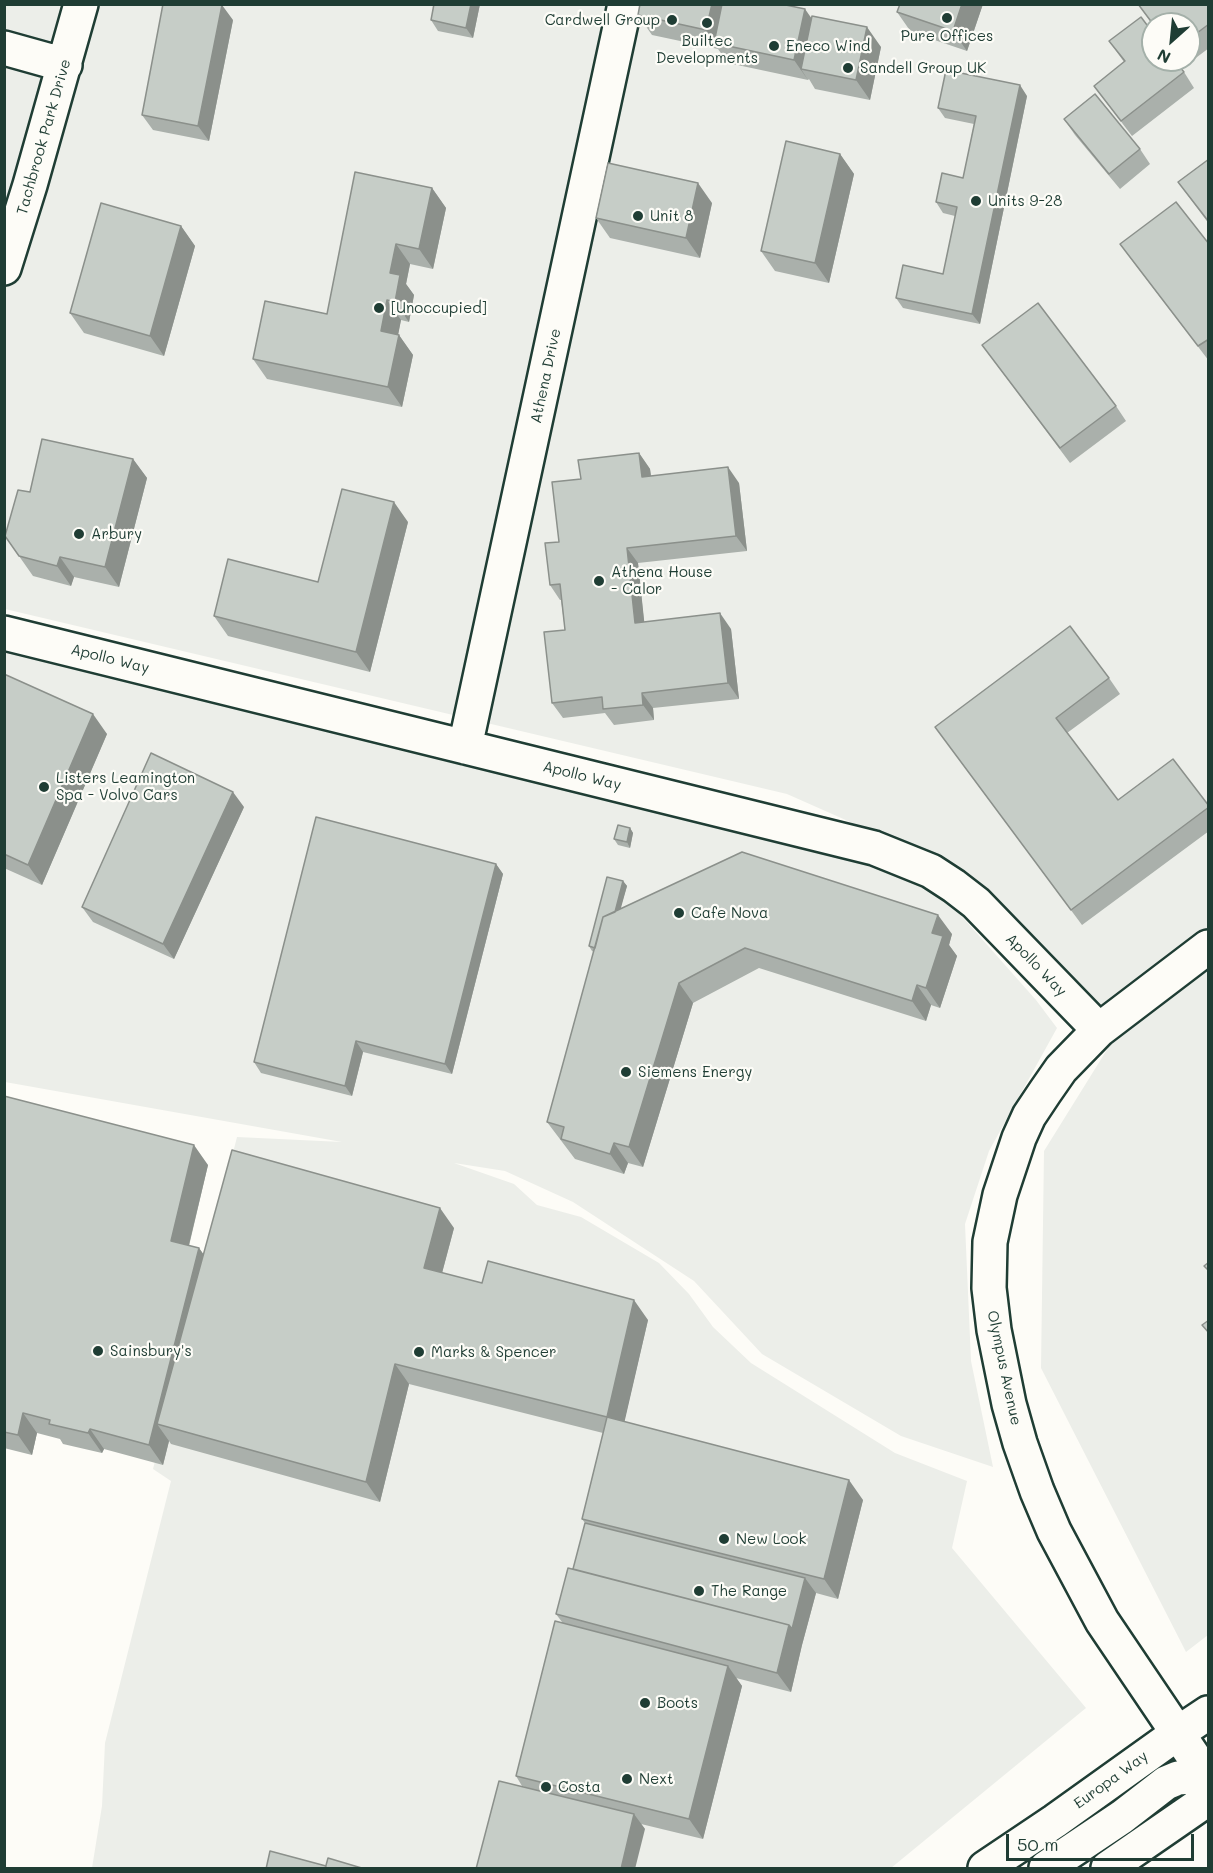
<!DOCTYPE html>
<html>
<head>
<meta charset="utf-8">
<style>
	body { margin:0 }
	#map { position:relative; width:1213px; height:1873px; overflow:hidden; background:#fdfcf7; font-family:Mali,sans-serif }
	canvas { display:block }
	.frame { position:absolute; inset:0; border:6px solid #1f3d34; pointer-events:none }
	.north { position:absolute; left:1141px; top:12px; width:60px; height:60px; box-sizing:border-box; background:#fdfcf7; border:2px solid #a4b0a9; border-radius:50%; rotate:207deg; font-size:16px; font-weight:700; line-height:24px; text-align:center; color:#1f3d34 }
	.north::after { content:''; display:block; margin:auto; width:21px; height:27px; background:#1f3d34; clip-path:polygon(50% 0,100% 100%,50% 72%,0 100%) }
	.scale { position:absolute; left:1006px; top:1834px; width:188px; height:27px; box-sizing:border-box; border:3px solid #1f3d34; border-top:0; padding-left:8px; font-size:18px; line-height:21px; white-space:nowrap; color:#1f3d34; -webkit-text-stroke:4px #fdfcf7; paint-order:stroke }
</style>
</head>
<body>
<div id="map">
<canvas width="1213" height="1873"></canvas>
<div class="frame"></div>
<div class="north">N</div>
<div class="scale">50 m</div>
</div>
<script>
const g = document.querySelector('canvas').getContext('2d');
g.lineJoin = 'round';
function fillPath(path, color) { g.fillStyle = color; g.fill(path, 'evenodd'); }
const toPath = rows => new Path2D(rows.map(r => 'M' + r).join(''));
function strokePath(path, color, width, dash) { g.strokeStyle = color; g.lineWidth = width; g.lineCap = dash ? 'butt' : 'round'; g.setLineDash(dash || []); g.stroke(path); }
function write(font, color, halo, rows, align = 'center') {
  g.font = font + ' Mali,sans-serif'; g.lineWidth = 4.5; g.setLineDash([]); g.textBaseline = 'middle'; g.strokeStyle = halo; g.fillStyle = color; for (const [text, x, y, turn = 0] of rows) {
    g.save(); g.translate(x, y); g.rotate((+turn || 0) * Math.PI / 180); g.textAlign = isNaN(turn) ? turn : align; if (halo) g.strokeText(text, 0, 0); g.fillText(text, 0, 0); g.restore();
  }
}
const built = toPath([
	[5,5,1208,5,1208,1635,1186,1652,1041,1368,1044,1151,1108,1048,1043,966,945,864,787,794,5,609],
	[1153,24,1189,24,1189,60,1153,60],
	[4,644,862,855,950,903,1036,1000,1057,1028,989,1151,965,1224,971,1361,993,1467,901,1436,762,1354,694,1281,573,1202,505,1171,454,1163,514,1184,537,1205,581,1217,659,1263,689,1294,713,1327,751,1363,895,1453,967,1481,952,1548,1086,1708,891,1868,92,1868,102,1806,105,1743,171,1481,153,1469,237,1137,342,1142,5,1082]
]);
const minor = toPath([
	[4,48,65,65],
	[4,268,30,185,81,4],
	[4,633,874,848,931,871,954,886,976,903,1099,1030],
	[465,747,625,4],
	[1208,947,1099,1030,1061,1069,1045,1092,1029,1116,1019,1138,1000,1195,990,1242,989,1288,994,1330,1009,1404,1020,1443,1037,1491,1054,1531,1102,1621,1208,1778]
]);
const highway = toPath([
	[985,1868,1055,1821,1178,1733,1208,1713],
	[1046,1868,1122,1817,1166,1783,1178,1778,1191,1777,1208,1786],
	[1108,1868,1208,1799]
]);
const wall = toPath([
	[434,4,480,4,473,38,438,31,431,20],
	[983,4,967,51,911,32,897,12],
	[1138,4,1209,4,1209,48,1185,66,1180,60,1189,60,1189,24,1153,24,1153,25],
	[638,15,812,19,881,47,870,100,815,89,809,79,808,80,728,63,718,49,652,35],
	[233,20,209,141,153,130,142,115],
	[1109,41,1184,72,1194,88,1132,136,1094,86,1124,62],
	[1027,96,980,324,903,308,896,298,943,274,955,216,943,213,936,202,963,178,974,124,945,118,938,108],
	[1064,119,1140,149,1150,164,1120,189,1075,135],
	[840,154,854,174,829,283,775,271,761,251],
	[1209,159,1209,224,1178,182],
	[432,188,446,208,433,269,410,264,406,284,414,295,409,322,401,320,398,334,413,355,402,407,267,379,253,359,327,314],
	[712,203,700,258,610,238,596,218],
	[181,226,195,246,164,356,84,333,70,313],
	[1120,244,1209,244,1209,361,1131,259],
	[982,345,1116,406,1126,421,1070,463],
	[639,453,650,469,651,476,739,483,747,551,638,563,644,622,731,629,739,699,653,708,654,720,614,725,605,713,563,718,552,703,565,630,561,600,560,600,550,585,581,479],
	[133,459,147,478,119,587,74,577,71,586,33,576,5,536,30,492],
	[408,522,370,672,228,636,214,616,318,582],
	[4,674,107,734,42,885,4,868],
	[1109,678,1120,694,1067,733,1118,800,1209,806,1209,831,1082,925,935,727],
	[244,807,174,959,93,922,82,907],
	[630,828,633,833,630,848,618,845,614,839],
	[496,864,503,874,452,1074,363,1052,352,1096,261,1073,254,1062],
	[623,881,627,886,620,909,952,934,949,945,957,956,940,1008,931,1005,926,1021,759,968,693,1003,643,1167,628,1163,624,1174,575,1159,547,1122,594,952,592,951,589,946],
	[4,1096,208,1165,189,1246,199,1248,204,1255,454,1228,442,1273,482,1283,648,1320,624,1422,863,1500,838,1599,816,1593,802,1645,791,1692,736,1678,742,1686,703,1839,641,1824,645,1829,522,1786,516,1776,562,1622,556,1614,573,1569,585,1523,582,1519,603,1433,409,1384,380,1502,171,1444,169,1441,163,1465,104,1449,102,1453,63,1444,60,1439,37,1433,32,1455,4,1448]
]);
const shadedWall = toPath([
	[471,4,480,4,473,38,466,28],
	[712,4,730,4,716,43,706,30],
	[962,4,983,4,967,51,953,31],
	[222,5,233,20,209,141,198,126],
	[805,9,819,29,801,69,808,80,794,60],
	[867,27,881,47,870,100,856,80],
	[1020,85,1027,96,980,324,972,314],
	[840,154,854,174,829,283,815,263],
	[698,183,712,203,700,258,686,238],
	[432,188,446,208,433,269,419,249],
	[181,226,195,246,164,356,150,336],
	[396,244,410,264,406,284,414,295,409,322,395,302,390,273],
	[387,300,401,320,395,351,381,331],
	[399,335,413,355,402,407,388,387],
	[639,453,650,469,653,492,642,477],
	[133,459,147,478,119,587,105,567],
	[728,467,739,483,747,551,736,536],
	[394,502,408,522,370,672,356,652],
	[627,548,638,563,646,638,635,623],
	[60,557,74,577,71,586,57,566],
	[720,613,731,629,739,699,728,683],
	[642,693,653,708,654,720,643,705],
	[93,714,107,734,42,885,28,865],
	[233,792,244,807,174,959,163,944],
	[630,828,633,833,630,848,627,842],
	[496,864,503,874,452,1074,445,1064],
	[623,881,627,886,608,955,604,950],
	[938,915,952,934,949,945,957,956,940,1008,926,988,932,933],
	[679,983,693,1003,643,1167,629,1147],
	[917,985,931,1005,926,1021,912,1001],
	[356,1041,363,1052,352,1096,345,1086],
	[614,1143,628,1163,624,1174,610,1154],
	[194,1145,208,1165,185,1261,171,1241],
	[440,1208,454,1228,438,1288,424,1268],
	[199,1248,213,1268,157,1424,169,1441,163,1465,149,1445],
	[634,1300,648,1320,621,1437,607,1417],
	[395,1364,409,1384,380,1502,366,1482],
	[23,1413,37,1433,32,1455,18,1435],
	[90,1429,104,1449,102,1453,88,1433],
	[849,1480,863,1500,838,1599,824,1579],
	[805,1578,816,1593,802,1645,791,1692,777,1673,789,1625],
	[728,1666,742,1686,703,1839,689,1819],
	[634,1814,645,1829,635,1869,621,1869]
]);
const building = toPath([
	[163,4,222,5,198,126,142,115,163,4],
	[434,4,471,4,466,28,431,20,434,4],
	[640,4,712,4,706,30,638,15,640,4],
	[722,4,781,4,805,9,794,60,714,43,722,4],
	[900,4,962,4,953,31,897,12,900,4],
	[1138,4,1209,4,1209,24,1189,39,1189,24,1153,24,1138,4],
	[812,16,867,27,856,80,801,69,812,16],
	[1141,17,1153,33,1153,60,1174,60,1184,72,1121,121,1094,86,1125,61,1109,41,1141,17],
	[946,70,1020,85,972,314,896,298,903,265,943,274,957,207,936,202,942,173,963,178,976,116,938,108,946,70],
	[1095,94,1140,149,1109,174,1064,119,1095,94],
	[786,141,840,154,815,263,761,251,786,141],
	[1209,159,1209,222,1178,182,1209,159],
	[608,163,698,183,686,238,596,218,608,163],
	[355,172,432,188,419,249,396,244,390,273,400,275,395,302,387,300,381,331,399,335,388,387,253,359,265,301,327,314,355,172],
	[1176,202,1209,244,1209,339,1198,346,1120,244,1176,202],
	[101,203,181,226,150,336,70,313,101,203],
	[1038,303,1116,406,1060,448,982,345,1038,303],
	[42,439,133,459,105,567,60,557,57,566,19,556,5,536,18,490,30,492,42,439],
	[639,453,642,477,728,467,736,536,627,548,635,623,720,613,728,683,642,693,643,705,603,709,602,697,552,703,544,632,565,630,560,584,550,585,545,543,559,542,552,482,581,479,578,460,639,453],
	[342,489,394,502,356,652,214,616,228,559,318,582,342,489],
	[1070,626,1109,678,1056,718,1118,800,1173,759,1209,806,1209,807,1071,910,935,727,1070,626],
	[4,674,93,714,28,865,4,854,4,674],
	[151,753,233,792,163,944,82,907,151,753],
	[316,817,496,864,445,1064,356,1041,345,1086,254,1062,316,817],
	[618,825,630,828,627,842,614,839,618,825],
	[742,852,938,915,932,933,943,936,926,988,917,985,912,1001,745,948,679,983,629,1147,614,1143,610,1154,561,1139,564,1127,547,1122,603,917,742,852],
	[607,877,623,881,615,912,603,917,595,948,589,946,607,877],
	[4,1096,194,1145,171,1241,199,1248,149,1445,90,1429,88,1433,49,1424,50,1420,23,1413,18,1435,4,1432,4,1096],
	[232,1150,440,1208,424,1268,482,1283,488,1261,634,1300,607,1417,395,1364,366,1482,157,1424,232,1150],
	[1209,1262,1209,1271,1204,1266,1209,1262],
	[1209,1320,1209,1333,1202,1325,1209,1320],
	[607,1417,849,1480,824,1579,582,1519,607,1417],
	[585,1523,805,1578,792,1629,789,1625,573,1569,585,1523],
	[568,1568,789,1625,777,1673,556,1614,568,1568],
	[555,1621,728,1666,689,1819,516,1776,555,1621],
	[499,1781,634,1814,621,1869,476,1869,499,1781],
	[270,1851,326,1866,325,1869,266,1869,270,1851],
	[328,1858,365,1869,325,1869,328,1858]
]);
const markers = [
	[947,18,6,"#1f3d34"],
	[672,20,6,"#1f3d34"],
	[707,23,6,"#1f3d34"],
	[774,46,6,"#1f3d34"],
	[848,68,6,"#1f3d34"],
	[976,201,6,"#1f3d34"],
	[638,216,6,"#1f3d34"],
	[379,308,6,"#1f3d34"],
	[79,534,6,"#1f3d34"],
	[599,581,6,"#1f3d34"],
	[44,787,6,"#1f3d34"],
	[679,913,6,"#1f3d34"],
	[626,1072,6,"#1f3d34"],
	[98,1351,6,"#1f3d34"],
	[419,1352,6,"#1f3d34"],
	[724,1539,6,"#1f3d34"],
	[699,1591,6,"#1f3d34"],
	[645,1703,6,"#1f3d34"],
	[627,1779,6,"#1f3d34"],
	[546,1787,6,"#1f3d34"]
];
const poiNames = [
	["Cardwell Group",660,20,"right"],
	["Pure Offices",947,36,"center"],
	["Builtec",707,41,"center"],
	["Developments",707,58,"center"],
	["Eneco Wind",786,46],
	["Sandell Group UK",860,68],
	["Units 9-28",988,201],
	["Unit 8",650,216],
	["[Unoccupied]",391,308],
	["Arbury",91,534],
	["Athena House",611,572],
	["- Calor",611,589],
	["Listers Leamington",56,778],
	["Spa - Volvo Cars",56,795],
	["Cafe Nova",691,913],
	["Siemens Energy",638,1072],
	["Sainsbury's",110,1351],
	["Marks & Spencer",431,1352],
	["New Look",736,1539],
	["The Range",711,1591],
	["Boots",657,1703],
	["Next",639,1779],
	["Costa",558,1787]
];
const streetNames = [
	["Tachbrook Park Drive",44,137,-74],
	["Athena Drive",546,376,-78],
	["Apollo Way",110,659,14],
	["Apollo Way",582,776,14],
	["Apollo Way",1036,965,46],
	["Olympus Avenue",1004,1368,78],
	["Europa Way",1111,1780,-36]
];
fillPath(built, '#eceee9');
strokePath(minor, '#1f3d34', 38);
strokePath(highway, '#1f3d34', 38);
strokePath(minor, '#fdfcf7', 33);
strokePath(highway, '#fdfcf7', 33);
fillPath(wall, '#aab0ab');
fillPath(shadedWall, '#8b908b');
fillPath(building, '#c6cdc7');
strokePath(building, '#8b908b', 1.5);
for (const [x, y, r, color] of markers) { const dot = new Path2D(); dot.arc(x, y, r, 0, 2 * Math.PI); g.fillStyle = color; g.fill(dot); strokePath(dot, '#fdfcf7', 2); }
write('15px', '#1f3d34', '#fdfcf7', poiNames, 'left');
write('15px', '#1f3d34', '#fdfcf7', streetNames);
</script>
</body>
</html>
